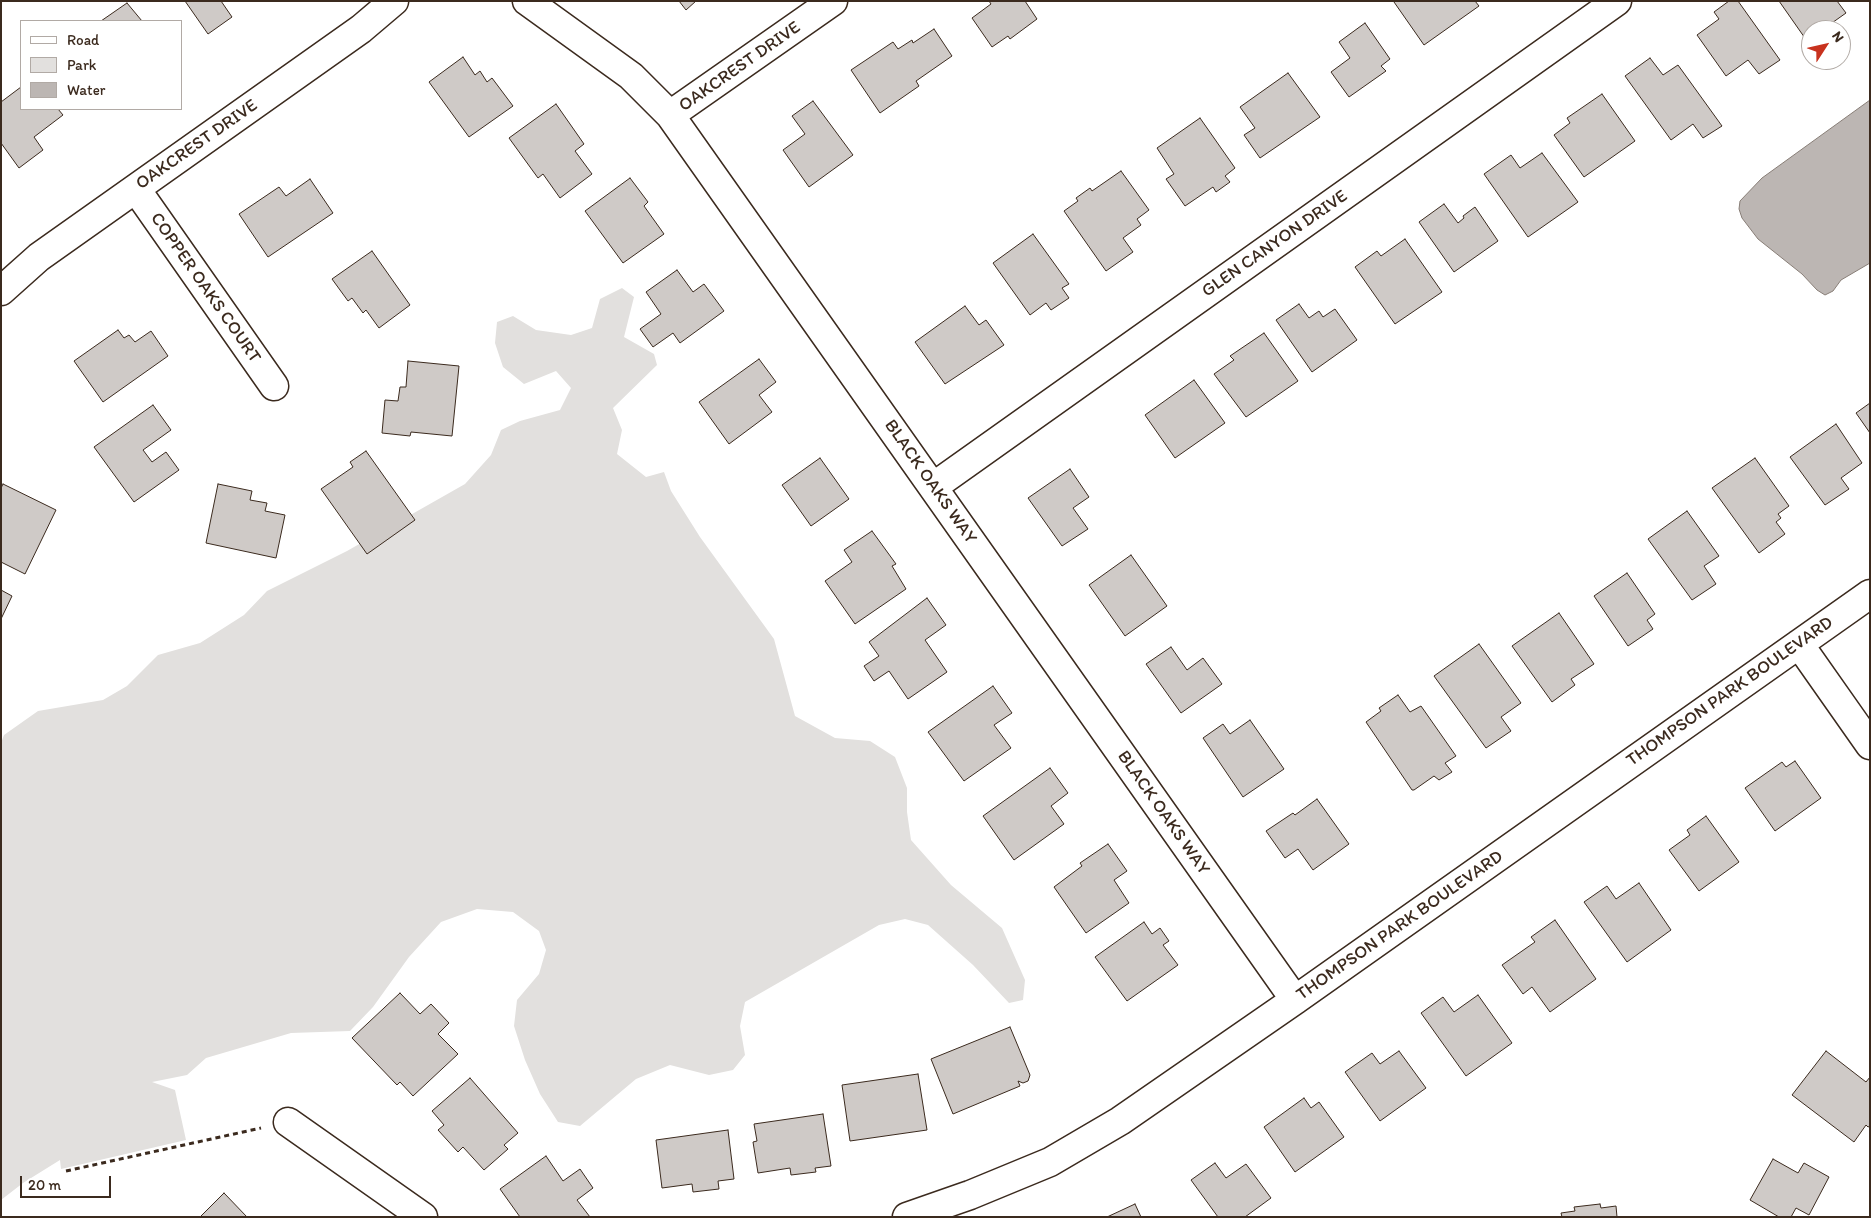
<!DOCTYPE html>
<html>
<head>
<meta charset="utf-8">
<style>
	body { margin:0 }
	#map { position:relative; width:1871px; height:1218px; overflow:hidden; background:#fff; font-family:Itim,sans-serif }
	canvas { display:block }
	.frame { position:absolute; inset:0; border:2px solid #3b2a1e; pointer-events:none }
	.legend { position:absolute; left:20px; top:20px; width:162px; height:90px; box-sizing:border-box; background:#fff; border:1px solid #b1aaa5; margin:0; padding:6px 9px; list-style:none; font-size:15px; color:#3b2a1e }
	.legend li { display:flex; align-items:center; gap:10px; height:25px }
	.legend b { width:25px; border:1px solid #b1aaa5 }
	.north { position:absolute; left:1801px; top:20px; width:50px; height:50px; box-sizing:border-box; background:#fff; border:1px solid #b1aaa5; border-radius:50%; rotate:55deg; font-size:14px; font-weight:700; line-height:20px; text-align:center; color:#3b2a1e }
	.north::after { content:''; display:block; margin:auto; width:18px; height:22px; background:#c8321e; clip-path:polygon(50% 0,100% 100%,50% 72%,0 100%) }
	.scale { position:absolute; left:20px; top:1176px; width:91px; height:22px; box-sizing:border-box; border:2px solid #3b2a1e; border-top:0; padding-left:6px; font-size:15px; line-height:18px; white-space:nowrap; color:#3b2a1e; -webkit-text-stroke:4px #fff; paint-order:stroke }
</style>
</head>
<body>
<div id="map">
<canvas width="1871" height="1218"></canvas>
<div class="frame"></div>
<ul class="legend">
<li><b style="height:6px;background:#fff"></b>Road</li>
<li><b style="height:14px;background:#e2e0de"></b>Park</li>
<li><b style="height:14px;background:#bcb6b3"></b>Water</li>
</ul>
<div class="north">N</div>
<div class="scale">20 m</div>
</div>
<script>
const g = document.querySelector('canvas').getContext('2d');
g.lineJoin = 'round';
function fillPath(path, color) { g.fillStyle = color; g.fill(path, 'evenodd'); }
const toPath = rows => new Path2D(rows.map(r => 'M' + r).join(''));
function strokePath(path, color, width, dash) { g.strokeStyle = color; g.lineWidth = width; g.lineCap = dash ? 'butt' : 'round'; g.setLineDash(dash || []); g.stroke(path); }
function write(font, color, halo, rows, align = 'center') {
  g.font = font + ' Itim,sans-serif'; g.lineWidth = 4; g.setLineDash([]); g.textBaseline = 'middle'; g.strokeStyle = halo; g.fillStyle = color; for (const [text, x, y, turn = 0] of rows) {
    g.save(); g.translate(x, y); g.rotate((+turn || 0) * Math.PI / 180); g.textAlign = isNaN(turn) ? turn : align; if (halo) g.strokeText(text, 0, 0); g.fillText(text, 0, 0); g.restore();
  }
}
const green = toPath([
	[622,288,634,297,624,337,654,354,657,365,613,408,622,430,617,454,646,477,664,472,671,491,700,537,774,639,795,716,835,738,870,741,895,757,907,788,907,812,911,840,951,885,1002,928,1025,980,1023,1000,1009,1003,973,965,928,925,905,919,879,925,745,1002,740,1026,745,1055,733,1070,709,1075,670,1065,636,1079,580,1126,558,1122,540,1094,525,1060,514,1026,517,1000,539,974,546,950,539,931,513,912,477,909,441,922,409,957,373,1007,350,1031,291,1033,206,1058,187,1075,152,1082,175,1090,186,1140,61,1169,60,1160,23,1183,1,1200,1,743,4,735,38,711,103,700,127,686,158,655,200,643,244,615,267,591,347,551,465,484,491,455,501,430,520,421,560,410,571,388,556,371,524,384,503,367,495,343,497,322,513,316,536,330,571,335,592,328,600,299]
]);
const water = toPath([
	[1870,100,1870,263,1841,280,1833,291,1825,295,1817,290,1802,274,1758,239,1742,218,1739,209,1740,201,1762,178,1870,100]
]);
const building = toPath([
	[185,1,221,1,232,17,208,34,185,1],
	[679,1,696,1,686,10,679,1],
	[989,1,1025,1,1037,19,1010,39,1008,36,992,47,972,18,991,4,989,1],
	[1395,1,1475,1,1479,6,1424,45,1394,2,1395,1],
	[1729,1,1738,1,1780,60,1759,74,1748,60,1726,76,1697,35,1719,19,1714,12,1729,1],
	[1779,1,1837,1,1846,13,1822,30,1811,30,1811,38,1807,41,1779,1],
	[127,3,142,21,101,21,127,3],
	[1365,23,1390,59,1381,66,1386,71,1349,97,1331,72,1350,58,1339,42,1365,23],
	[934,29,952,56,916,81,919,86,880,113,851,70,893,42,898,49,912,40,913,43,934,29],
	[463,57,475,75,480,71,487,82,492,78,513,106,469,137,429,82,463,57],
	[1650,58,1663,75,1678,65,1722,126,1703,138,1693,124,1671,140,1625,76,1650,58],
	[1288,73,1320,117,1260,158,1244,135,1255,128,1240,107,1288,73],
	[21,87,21,109,58,109,63,115,34,137,43,150,19,168,1,143,1,102,21,87],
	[1602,94,1635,141,1584,177,1554,135,1570,123,1567,118,1602,94],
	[813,101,853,155,809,187,783,150,805,134,792,116,813,101],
	[556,104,584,144,575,151,592,174,560,198,543,174,538,178,509,138,556,104],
	[1200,118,1235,168,1225,176,1230,182,1216,192,1213,187,1185,206,1166,179,1174,174,1157,148,1200,118],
	[1542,153,1578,202,1528,237,1484,174,1511,155,1520,168,1542,153],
	[1121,171,1149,210,1137,219,1141,225,1123,238,1133,252,1106,271,1064,211,1078,201,1076,198,1090,188,1092,191,1121,171],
	[630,178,648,202,644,206,664,234,623,263,585,211,630,178],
	[310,179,333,213,268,257,239,214,279,187,286,196,310,179],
	[1444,204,1458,223,1464,218,1463,216,1475,207,1498,241,1454,272,1419,222,1444,204],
	[1033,234,1069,284,1062,288,1069,298,1051,310,1046,303,1030,315,993,263,1033,234],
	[1405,239,1442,292,1395,324,1355,267,1377,251,1381,256,1405,239],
	[372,251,410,305,379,328,366,310,363,313,352,298,348,301,332,279,372,251],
	[677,270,693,292,704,284,724,311,680,343,673,333,653,347,640,329,661,314,646,292,677,270],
	[1299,304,1309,318,1319,311,1323,317,1335,309,1357,340,1312,372,1276,320,1299,304],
	[965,306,979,325,986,320,1004,345,945,384,915,342,965,306],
	[118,330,124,338,129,335,135,342,151,331,168,356,103,402,74,361,118,330],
	[1264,333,1298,381,1246,417,1214,374,1234,360,1230,356,1264,333],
	[759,359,776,382,759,395,772,412,729,444,699,402,759,359],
	[408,361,459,366,452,436,411,432,410,436,382,433,385,400,398,401,400,387,406,387,408,361],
	[1194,380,1225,423,1175,458,1145,415,1194,380],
	[1870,403,1870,433,1856,413,1870,403],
	[153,405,171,430,143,450,152,462,166,452,179,470,134,502,94,447,153,405],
	[1836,424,1862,463,1841,478,1849,489,1825,505,1790,457,1836,424],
	[366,451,415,520,367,554,321,489,353,467,350,462,366,451],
	[820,458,849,499,811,526,782,485,820,458],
	[1755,458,1789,506,1778,514,1781,518,1776,522,1785,534,1759,553,1712,488,1755,458],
	[1070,469,1089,497,1073,508,1088,529,1062,546,1028,498,1070,469],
	[3,484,56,510,25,574,1,562,1,488,3,484],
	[218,484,252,491,250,500,267,503,265,511,285,515,276,558,206,543,218,484],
	[1687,511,1719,556,1704,566,1716,584,1692,600,1648,539,1687,511],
	[872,531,896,564,892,566,906,589,855,624,825,581,852,562,844,550,872,531],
	[1131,555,1167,606,1125,636,1089,585,1131,555],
	[1627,573,1655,614,1647,620,1653,629,1628,646,1594,596,1627,573],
	[1,590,12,596,1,619,1,590],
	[927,598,946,625,925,640,947,672,908,699,889,671,874,681,864,666,879,656,869,642,927,598],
	[1559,613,1594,664,1571,679,1575,685,1552,702,1512,646,1559,613],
	[1479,644,1521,703,1501,717,1511,731,1486,748,1434,676,1479,644],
	[1171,647,1187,670,1203,658,1222,684,1181,713,1146,664,1171,647],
	[993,686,1012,713,994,725,1011,748,964,781,928,732,993,686],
	[1398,695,1410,712,1421,706,1456,756,1445,763,1452,772,1439,780,1434,776,1414,790,1412,790,1366,722,1381,711,1379,708,1398,695],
	[1250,720,1284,769,1243,797,1203,738,1223,724,1230,734,1250,720],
	[1795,761,1821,798,1775,831,1745,788,1782,762,1786,767,1795,761],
	[1050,768,1068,793,1051,806,1064,824,1014,860,983,816,1050,768],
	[1317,799,1349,844,1313,870,1298,849,1285,858,1266,831,1293,813,1295,815,1317,799],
	[1706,816,1739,862,1699,891,1669,850,1690,835,1687,830,1706,816],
	[1108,844,1127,871,1114,880,1129,903,1086,933,1054,887,1082,866,1080,863,1108,844],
	[1639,883,1671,930,1627,962,1584,902,1607,886,1616,899,1639,883],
	[1555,920,1596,979,1550,1012,1532,987,1523,994,1502,965,1535,942,1531,937,1555,920],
	[1144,922,1152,934,1160,928,1169,941,1163,945,1178,965,1127,1001,1095,957,1144,922],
	[400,993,420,1014,431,1004,449,1023,438,1034,458,1054,413,1096,400,1082,397,1085,352,1038,400,993],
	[1478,995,1512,1043,1466,1076,1421,1013,1443,997,1454,1012,1478,995],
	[1010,1027,1030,1075,1028,1081,1023,1083,1018,1081,1020,1086,953,1114,931,1059,1010,1027],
	[1399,1051,1426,1088,1380,1121,1345,1072,1372,1053,1380,1064,1399,1051],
	[1826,1051,1866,1082,1870,1077,1870,1126,1868,1127,1866,1125,1854,1142,1792,1095,1826,1051],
	[918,1074,927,1130,850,1141,842,1085,918,1074],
	[470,1078,518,1133,504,1145,508,1149,484,1170,463,1147,458,1152,438,1130,444,1125,432,1111,470,1078],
	[1304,1098,1311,1108,1319,1102,1344,1137,1295,1172,1264,1127,1304,1098],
	[823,1114,831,1166,815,1168,816,1172,791,1175,790,1168,758,1173,753,1142,757,1141,754,1124,823,1114],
	[728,1130,734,1179,718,1181,719,1189,693,1192,692,1184,662,1188,656,1140,728,1130],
	[546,1156,563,1181,580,1169,593,1188,577,1200,590,1217,520,1217,500,1189,546,1156],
	[1773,1159,1798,1173,1804,1163,1829,1177,1809,1215,1796,1208,1791,1217,1779,1217,1750,1200,1773,1159],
	[1215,1163,1226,1178,1246,1164,1271,1198,1245,1217,1218,1217,1191,1180,1215,1163],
	[224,1193,247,1217,200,1217,224,1193],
	[1135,1204,1141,1217,1107,1217,1135,1204],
	[1600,1204,1601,1208,1616,1206,1617,1217,1562,1217,1561,1213,1575,1211,1574,1207,1600,1204]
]);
const path = toPath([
	[66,1171,261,1128]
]);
const minor = toPath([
	[527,1,631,76,670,115,1295,1000],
	[670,115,833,1],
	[136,189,274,386],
	[1,291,39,257,361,29,394,1],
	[933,487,1617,1],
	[1799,644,1870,745],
	[288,1122,423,1217],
	[907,1217,970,1195,1050,1162,1120,1121,1295,1000,1870,594]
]);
const streetNames = [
	["OAKCREST DRIVE",740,67,-35],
	["OAKCREST DRIVE",197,145,-35],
	["GLEN CANYON DRIVE",1275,244,-35],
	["COPPER OAKS COURT",205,288,55],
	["BLACK OAKS WAY",930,482,55],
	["THOMPSON PARK BOULEVARD",1730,692,-35],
	["BLACK OAKS WAY",1163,813,55],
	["THOMPSON PARK BOULEVARD",1400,926,-35]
];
fillPath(green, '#e2e0de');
fillPath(water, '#bcb6b3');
strokePath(water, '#887e77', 1);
fillPath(building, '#cfcac7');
strokePath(building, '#3b2a1e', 1);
strokePath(minor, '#3b2a1e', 31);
strokePath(path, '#3b2a1e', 3, [5, 4]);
strokePath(minor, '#fff', 28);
write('18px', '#3b2a1e', '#fff', streetNames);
</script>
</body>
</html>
